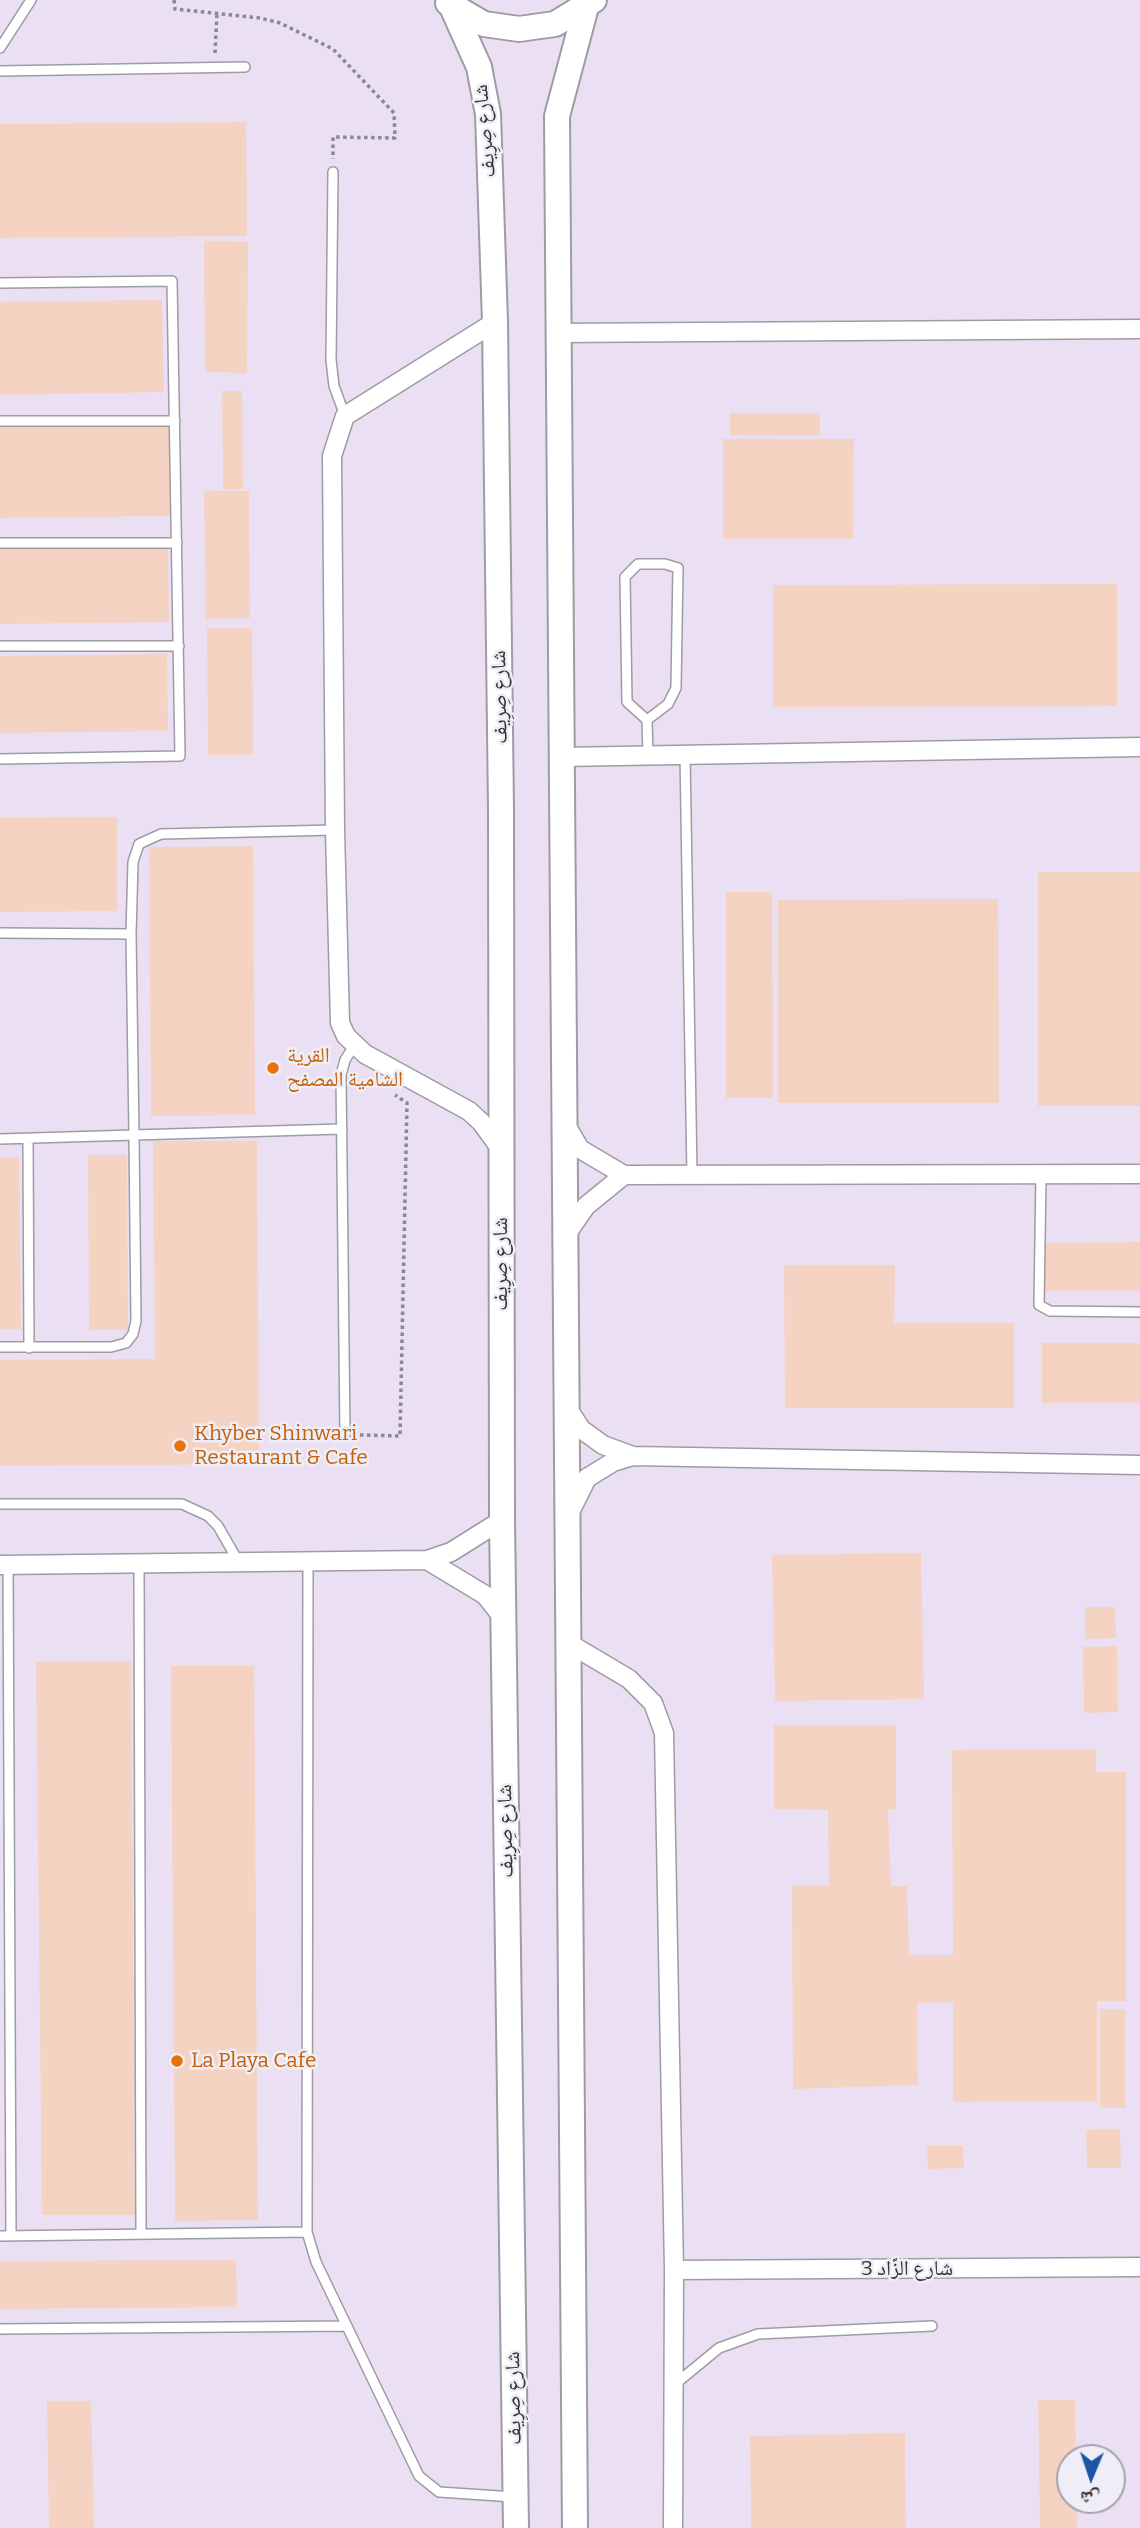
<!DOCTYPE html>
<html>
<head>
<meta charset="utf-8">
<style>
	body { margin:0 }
	#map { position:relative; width:1140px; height:2528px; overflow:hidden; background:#efedf5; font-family:Bitter,"Noto Naskh Arabic",serif }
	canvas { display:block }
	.north { position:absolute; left:1056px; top:2444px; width:70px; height:70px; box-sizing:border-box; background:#efedf5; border:2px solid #a5a3a9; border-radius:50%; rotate:182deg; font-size:19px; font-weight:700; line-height:28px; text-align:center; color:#353537 }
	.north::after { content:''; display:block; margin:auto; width:24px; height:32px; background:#1a55a6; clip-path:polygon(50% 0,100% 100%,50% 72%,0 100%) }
</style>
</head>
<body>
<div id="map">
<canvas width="1140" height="2528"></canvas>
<div class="north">ش</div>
</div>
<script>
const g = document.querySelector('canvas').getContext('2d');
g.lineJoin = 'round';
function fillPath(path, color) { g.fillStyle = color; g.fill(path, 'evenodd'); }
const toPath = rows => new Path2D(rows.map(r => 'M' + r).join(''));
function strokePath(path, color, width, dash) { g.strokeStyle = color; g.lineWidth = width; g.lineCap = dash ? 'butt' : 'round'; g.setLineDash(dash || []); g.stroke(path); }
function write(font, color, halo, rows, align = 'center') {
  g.font = font + ' Bitter,"Noto Naskh Arabic",serif'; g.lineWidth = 5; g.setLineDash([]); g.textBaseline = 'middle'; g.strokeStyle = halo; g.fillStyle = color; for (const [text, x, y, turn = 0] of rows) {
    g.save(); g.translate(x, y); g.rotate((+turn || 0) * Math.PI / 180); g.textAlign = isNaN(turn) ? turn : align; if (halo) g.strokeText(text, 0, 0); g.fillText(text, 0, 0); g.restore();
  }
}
const industrial = toPath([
	[0,0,1140,0,1140,2528,0,2528],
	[1070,2458,1112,2458,1112,2500,1070,2500]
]);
const building = toPath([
	[246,122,247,236,0,238,0,124],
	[204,241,248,242,247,373,205,372],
	[162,300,164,392,0,395,0,302],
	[222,391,242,391,243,489,223,489],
	[730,413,820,413,820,436,730,435],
	[170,423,171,516,0,518,0,426],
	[723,439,854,439,853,539,723,539],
	[204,491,249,491,250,618,206,619],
	[168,545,169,622,0,624,0,547],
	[1117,584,1117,706,773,707,773,585],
	[207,628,252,628,253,755,208,755],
	[167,654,168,731,0,733,0,656],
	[117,817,117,911,0,912,0,818],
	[253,846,255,1115,151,1116,149,847],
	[1038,872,1140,872,1140,1106,1038,1106],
	[726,892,772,892,773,1098,726,1098],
	[998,899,999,1103,778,1103,778,900],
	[153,1141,257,1141,259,1464,0,1466,0,1360,155,1359],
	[88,1155,127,1155,128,1330,89,1330],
	[0,1157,19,1157,21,1329,0,1329],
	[1140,1242,1140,1291,1042,1291,1041,1243],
	[784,1265,895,1265,894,1323,1014,1323,1014,1408,785,1408],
	[1042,1343,1140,1343,1140,1403,1042,1403],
	[921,1553,924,1699,775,1701,772,1555],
	[1085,1607,1115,1607,1116,1638,1085,1639],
	[1117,1646,1118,1712,1084,1713,1083,1647],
	[131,1661,135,2215,42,2215,36,1662],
	[171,1666,254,1666,258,2220,175,2221],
	[774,1725,896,1725,896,1809,888,1809,891,1886,907,1886,909,1955,953,1955,952,1750,1096,1749,1096,1772,1126,1772,1126,2001,1097,2001,1097,2101,953,2102,953,2002,917,2003,918,2085,793,2089,792,1886,829,1885,828,1810,774,1809],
	[1100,2009,1125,2009,1125,2108,1100,2108],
	[1120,2129,1121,2168,1087,2168,1086,2130],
	[927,2146,963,2146,964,2168,928,2169],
	[236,2260,237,2307,0,2309,0,2261],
	[1038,2400,1075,2400,1076,2458,1070,2458,1070,2500,1077,2500,1077,2528,1040,2528],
	[47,2401,91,2401,94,2528,49,2528],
	[905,2433,906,2528,751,2528,750,2436]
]);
const path = toPath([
	[174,0,175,9,260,18,280,23,333,49,394,113,395,138,333,137,333,159],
	[215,53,217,13],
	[360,1435,400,1436,407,1103,395,1095]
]);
const lane = toPath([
	[0,48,31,0],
	[0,71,245,67],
	[333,172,331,360,334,386,345,416],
	[0,283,172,281,180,756,0,759],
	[0,421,175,421],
	[0,543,177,543],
	[0,646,179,646],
	[647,720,668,704,676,688,678,568,665,564,638,564,625,577,627,702,647,720,648,755],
	[685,754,692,1175],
	[335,830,161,834,139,844,133,862,131,934,134,1135,342,1129],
	[0,933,131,934],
	[0,1139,134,1135,136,1321,133,1334,126,1343,111,1347,0,1347],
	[28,1139,29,1348],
	[1041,1175,1039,1305,1050,1311,1140,1312],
	[345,1435,341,1075,345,1060,354,1046],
	[0,1504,182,1504,208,1516,218,1526,238,1561],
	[308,1560,307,2232,316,2262,419,2476,439,2492,514,2497],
	[139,1563,141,2234],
	[8,1565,11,2236],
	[0,2236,307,2232],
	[0,2329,347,2326],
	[674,2385,719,2348,758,2334,932,2326]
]);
const street = toPath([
	[495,322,345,416,332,456,335,830,340,1023,346,1036,365,1054,469,1111,481,1122,500,1148],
	[557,333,1140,329],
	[561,757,1140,747],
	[566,1125,580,1149,624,1175,1140,1174],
	[566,1235,586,1206,624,1175],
	[568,1409,581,1429,603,1445,633,1456],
	[569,1514,587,1478,613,1462,633,1456,1140,1465],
	[427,1560,485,1595,504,1619],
	[0,1565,427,1560,451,1552,502,1520],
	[570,1644,629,1679,653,1703,664,1733,674,2270,673,2528],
	[674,2270,1140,2267]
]);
const secondary = toPath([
	[448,3,484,24,519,29,555,24,594,0],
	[452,7,479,67,488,114,495,322,501,810,502,1520,516,2528],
	[575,2528,557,116,586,7]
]);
const markers = [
	[273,1068,7,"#e8710a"],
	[180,1446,7,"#e8710a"],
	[177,2061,7,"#e8710a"]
];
const streetNames = [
	["شارع صِرِيف",485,131,-95],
	["شارع صِرِيف",500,697,-91],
	["شارع صِرِيف",501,1264,-90],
	["شارع صِرِيف",506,1831,-91],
	["شارع الزَّاد 3",907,2269],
	["شارع صِرِيف",514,2398,-91]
];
const foodNames = [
	["القرية",287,1056],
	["الشامية المصفح",287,1080],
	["Khyber Shinwari",194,1434],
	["Restaurant & Cafe",194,1458],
	["La Playa Cafe",191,2061]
];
fillPath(industrial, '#ebdff4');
fillPath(building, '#f4d3c3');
strokePath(lane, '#9e9ca3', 12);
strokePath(street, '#9e9ca3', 21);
strokePath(secondary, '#9e9ca3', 28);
strokePath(path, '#8a898e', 3.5, [3.5, 3.5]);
strokePath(lane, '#fff', 9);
strokePath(street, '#fff', 18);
strokePath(secondary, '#fff', 24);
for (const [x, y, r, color] of markers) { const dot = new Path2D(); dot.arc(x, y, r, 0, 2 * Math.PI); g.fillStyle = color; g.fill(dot); strokePath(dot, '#efedf5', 2.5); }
write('21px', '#353537', '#efedf5', streetNames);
write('21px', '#c56008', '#efedf5', foodNames, 'left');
</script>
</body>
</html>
